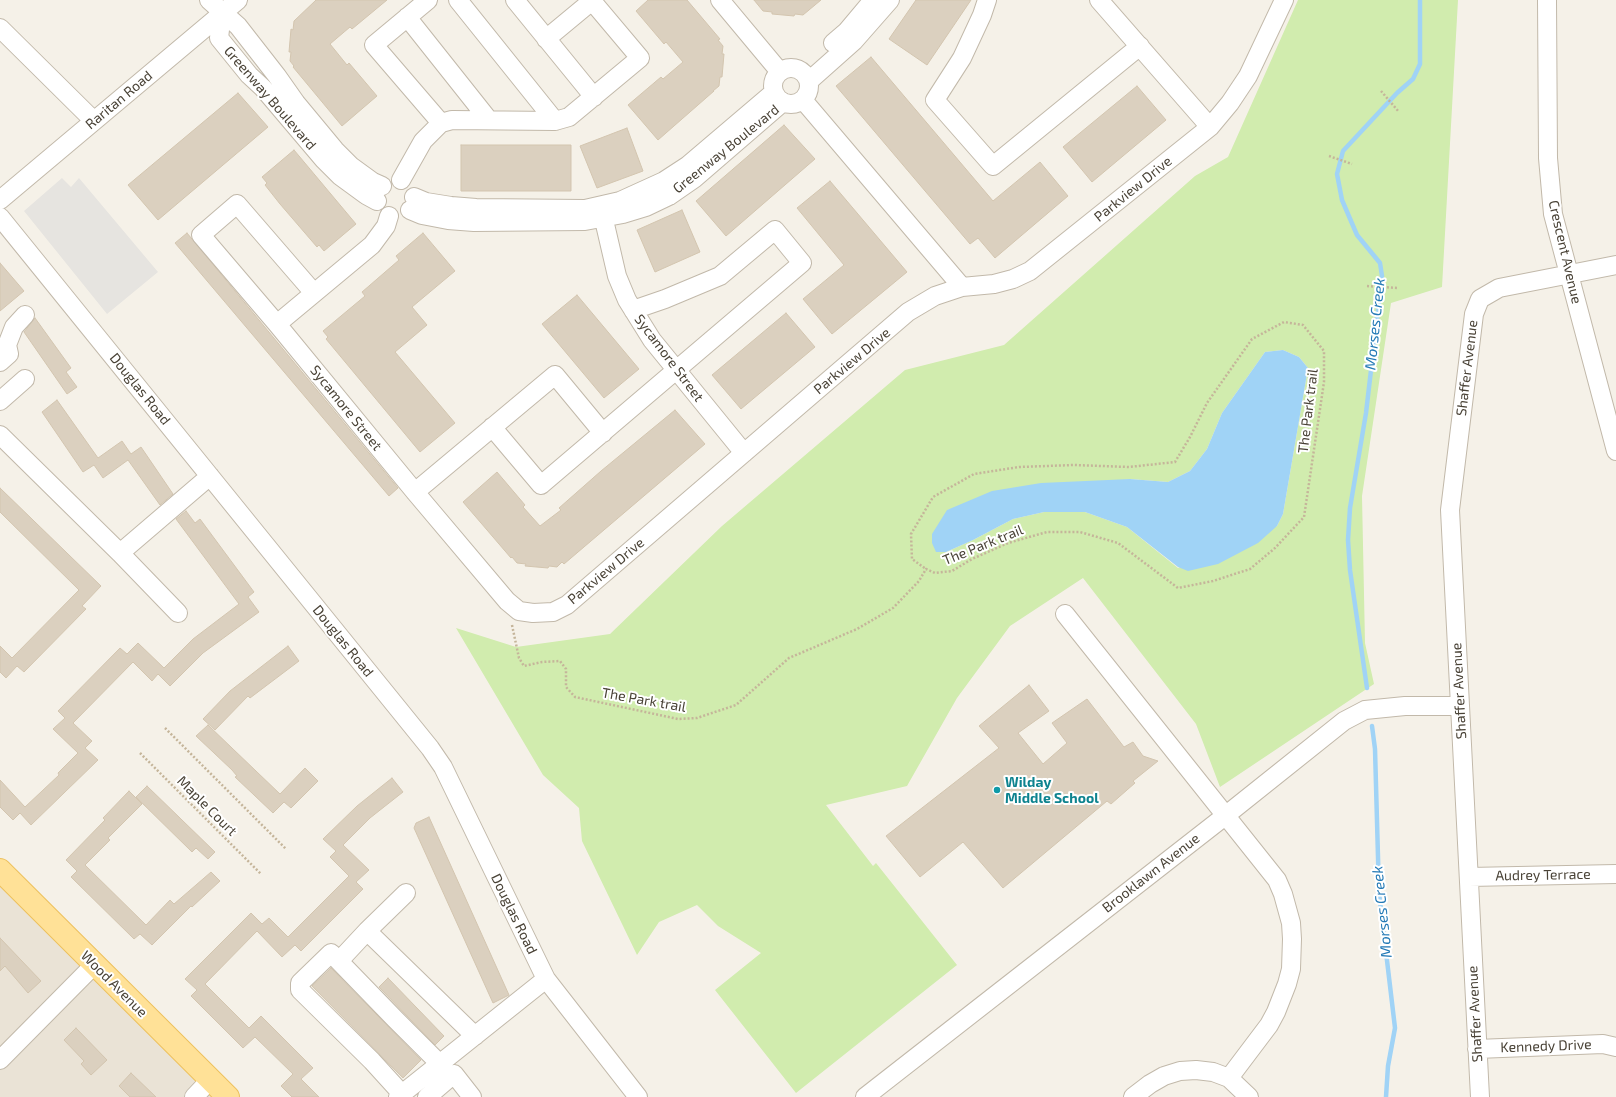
<!DOCTYPE html>
<html>
<head>
<meta charset="utf-8">
<style>
	body { margin:0 }
	canvas { display:block; background:#f5f1e8 }
</style>
</head>
<body>
<canvas width="1616" height="1097"></canvas>
<script>
const g = document.querySelector('canvas').getContext('2d');
g.lineJoin = 'round';
function fillPath(path, color) { g.fillStyle = color; g.fill(path, 'evenodd'); }
const toPath = rows => new Path2D(rows.map(r => 'M' + r).join(''));
function strokePath(path, color, width, dash) { g.strokeStyle = color; g.lineWidth = width; g.lineCap = dash ? 'butt' : 'round'; g.setLineDash(dash || []); g.stroke(path); }
function write(font, color, halo, rows, align = 'center') {
  g.font = font + ' "Exo 2",sans-serif'; g.lineWidth = 4; g.setLineDash([]); g.textBaseline = 'middle'; g.strokeStyle = halo; g.fillStyle = color; for (const [text, x, y, turn = 0] of rows) {
    g.save(); g.translate(x, y); g.rotate((+turn || 0) * Math.PI / 180); g.textAlign = isNaN(turn) ? turn : align; if (halo) g.strokeText(text, 0, 0); g.fillText(text, 0, 0); g.restore();
  }
}
const residential = toPath([
	[0,882,217,1097,0,1097]
]);
const green = toPath([
	[1298,0,1458,0,1442,287,1391,303,1362,496,1365,643,1374,684,1220,787,1196,724,1083,578,1010,626,957,698,907,786,826,805,873,866,876,863,957,965,796,1093,715,990,761,953,718,926,697,905,659,922,637,955,582,841,579,808,543,775,456,628,516,647,610,634,722,526,905,370,1004,345,1195,176,1228,157],
	[1283,350,1299,357,1308,368,1283,514,1277,526,1178,568,1127,527,1085,512,1044,512,1013,519,973,540,946,552,947,510,1130,479,1168,482,1190,471,1207,449,1222,413,1265,352]
]);
const parking = toPath([
	[62,178,71,187,79,178,158,272,107,314,24,211]
]);
const water = toPath([
	[1283,350,1299,357,1308,368,1283,514,1277,526,1258,543,1218,564,1188,571,1178,567,1127,527,1085,512,1044,512,1013,519,973,540,946,552,936,552,932,543,932,534,947,510,992,491,1041,483,1130,479,1168,482,1190,471,1207,449,1222,413,1265,352]
]);
const stream = toPath([
	[1367,688,1350,570,1348,540,1350,508,1366,413,1382,276,1380,263,1357,235,1342,200,1337,174,1343,151,1397,93,1413,79,1420,64,1420,0],
	[1372,726,1375,749,1379,893,1395,1028,1388,1066,1386,1097]
]);
const building = toPath([
	[316,0,387,0,352,29,350,27,330,44,347,65,349,63,377,96,342,126,293,67,294,66,290,61,291,52,289,52,291,29,293,30,294,21,316,0],
	[648,0,687,0,720,39,718,40,723,46,722,54,724,54,722,77,720,77,719,86,713,91,714,91,658,140,628,105,661,77,663,79,683,62,666,42,664,44,636,11,648,0],
	[754,0,821,0,803,15,795,14,794,16,772,14,772,12,763,11,754,0],
	[916,0,971,0,927,65,889,39,916,0],
	[871,57,993,201,1040,162,1068,196,995,258,978,238,970,244,836,86,871,57],
	[1137,86,1166,120,1092,182,1063,147,1137,86],
	[238,93,268,127,158,220,128,185,238,93],
	[784,125,815,159,726,236,696,201,784,125],
	[627,128,643,171,597,188,580,146,627,128],
	[461,145,571,145,571,191,461,191,461,145],
	[294,150,356,224,324,251,319,245,317,247,280,204,265,185,267,183,262,177,294,150],
	[830,181,907,272,832,334,803,299,844,265,797,208,830,181],
	[682,210,700,252,655,272,637,230,682,210],
	[187,233,398,488,389,496,175,243,187,233],
	[423,233,455,271,412,307,427,325,395,352,455,423,420,452,326,339,328,337,323,331,365,296,362,292,399,260,396,256,423,233],
	[0,263,24,291,0,311,0,263],
	[577,295,639,369,604,398,542,324,577,295],
	[786,313,815,347,741,409,712,375,786,313],
	[35,318,71,368,66,372,77,387,67,394,24,332,35,318],
	[57,400,98,458,122,441,131,454,141,447,173,494,160,505,128,460,103,478,94,465,83,472,42,412,57,400],
	[675,410,705,444,564,564,562,562,557,567,549,566,548,568,525,566,526,564,517,563,512,557,511,558,463,502,497,472,525,505,523,507,540,526,561,510,559,508,601,471,675,410],
	[0,488,101,586,82,606,86,609,24,672,17,666,6,678,0,672,0,646,12,658,79,590,0,512,0,488],
	[186,511,195,523,200,519,254,592,248,597,259,612,203,653,170,686,158,674,152,681,133,662,73,723,92,741,85,748,98,760,31,825,20,813,13,820,0,807,0,780,25,807,59,775,58,773,78,753,53,729,65,718,58,711,120,648,127,654,138,643,164,668,193,639,239,604,176,519,186,511],
	[288,646,299,661,250,698,248,696,215,730,203,719,230,691,288,646],
	[1029,685,1049,711,1018,733,1043,764,1067,743,1052,723,1087,699,1124,747,1133,742,1143,756,1158,761,1133,781,1135,783,1111,804,1107,801,1003,888,963,842,920,877,886,836,999,748,979,726,1029,685],
	[208,725,280,794,305,768,318,781,291,808,284,802,273,813,235,777,237,776,232,770,196,736,208,725],
	[392,778,403,792,370,818,343,845,369,870,356,882,363,889,301,951,295,945,282,957,257,931,205,984,249,1028,261,1016,313,1068,301,1079,319,1097,292,1097,281,1086,293,1074,255,1037,243,1048,191,996,197,990,185,979,251,913,262,924,269,918,288,937,349,876,330,857,336,851,323,839,357,806,392,778],
	[147,786,215,852,208,859,196,848,192,852,136,797,147,786],
	[129,791,142,804,108,838,110,840,85,865,146,925,170,900,174,904,211,872,220,881,192,907,191,906,152,945,140,934,134,939,71,877,77,871,66,860,105,820,103,818,129,791],
	[429,817,509,995,493,1003,414,828,416,823,429,817],
	[0,938,41,981,28,993,5,966,0,971,0,938],
	[331,968,421,1060,403,1078,312,986,331,968],
	[388,978,444,1036,435,1045,379,987,388,978],
	[76,1028,107,1060,91,1075,81,1064,84,1061,64,1040,76,1028],
	[131,1073,156,1097,130,1097,119,1086,131,1073]
]);
const path = toPath([
	[1381,91,1399,112],
	[1329,156,1352,164],
	[1367,286,1397,288],
	[512,625,519,658,524,666,542,662,560,661,566,669,566,687,575,697,678,719,697,718,736,705,789,658,857,629,893,608,919,581,926,569,935,573,952,571,972,559,1008,543,1047,532,1080,532,1118,543,1178,588,1213,581,1250,569,1275,548,1304,517,1324,382,1324,351,1303,325,1284,322,1252,339,1207,403,1190,437,1175,462,1129,467,1074,465,1019,467,974,474,933,497,911,534,912,559,926,569],
	[165,728,286,849],
	[140,753,261,874]
]);
const minor = toPath([
	[209,0,238,26,277,76,296,103,335,150,351,166,373,182,382,186],
	[428,0,374,45,441,123],
	[458,0,555,121],
	[515,0,594,97],
	[720,0,780,72],
	[987,0,982,15,962,58,935,100,993,166,1140,46],
	[1099,0,1210,127],
	[1547,0,1548,158,1553,214,1616,451],
	[222,13,219,38,249,75,263,88,324,160,340,176,366,195,377,201],
	[407,17,488,119],
	[0,28,94,121],
	[546,39,593,0],
	[833,43,847,31,873,0],
	'773 86a18 18 0 1 1 36 0a18 18 0 1 1-36 0Z',
	[809,81,854,41,890,0],
	[803,100,962,287],
	[401,180,423,141,441,123,452,120,555,121,569,117,640,58,592,1],
	[414,197,426,202,451,206,476,208,585,209,620,201,664,181,687,166,774,92],
	[0,200,238,0],
	[601,207,617,276,627,300,652,340,744,453],
	[410,210,422,215,448,220,474,222,585,221,623,214,646,207,669,196,695,178,783,102],
	[0,217,430,748,443,767,546,979,638,1097],
	[314,293,237,204,201,235,277,324,415,492,507,601,519,611,533,613,553,612,567,605,908,312,935,296,962,287,994,284,1013,279,1030,271,1210,127,1230,103,1248,76,1284,0],
	[277,324,372,245,386,226,389,216],
	[0,362,9,354,7,345,14,327,25,315],
	[0,401,25,379],
	[492,427,541,485,802,263,775,230,720,276,665,299,633,310],
	[0,435,120,553],
	[415,492,555,375,603,433],
	[178,613,120,553,210,476],
	[1065,614,1277,880,1283,894,1291,923,1292,939,1291,969,1287,984,1276,1012,1269,1025,1229,1078],
	[1469,877,1616,874],
	[367,931,406,893],
	[339,961,367,931,475,1036],
	[1477,1049,1603,1044,1616,1047],
	[0,1060,95,964],
	[402,1094,372,1061,300,990,300,983,331,953,395,1019,440,1064],
	[194,1097,211,1079],
	[398,1097,546,979],
	[427,1097,454,1074,472,1097],
	[865,1097,1225,816,1344,721,1365,710,1405,706,1459,706],
	[1133,1097,1150,1084,1164,1076,1180,1071,1196,1070,1213,1072,1229,1078,1249,1097],
	[1480,1097,1450,510,1474,314,1480,299,1499,288,1616,265]
]);
const major = toPath([
	[0,870,228,1097]
]);
const markers = [
	[997,790,4,"#0f9aa8"]
];
const streetNames = [
	["Greenway Boulevard",270,98,49],
	["Raritan Road",119,100,-40],
	["Greenway Boulevard",726,149,-39],
	["Parkview Drive",1133,189,-39],
	["Crescent Avenue",1565,252,77],
	["Sycamore Street",669,358,53],
	["Parkview Drive",852,361,-40],
	["Shaffer Avenue",1467,368,-83],
	["Douglas Road",140,389,51],
	["Sycamore Street",346,408,51],
	["The Park trail",1308,411,-83],
	["The Park trail",983,545,-22],
	["Parkview Drive",606,571,-40],
	["Douglas Road",343,641,51],
	["Shaffer Avenue",1459,691,-93],
	["The Park trail",644,700,10],
	["Maple Court",207,806,45],
	["Brooklawn Avenue",1151,873,-38],
	["Audrey Terrace",1543,875,-1],
	["Douglas Road",514,914,64],
	["Wood Avenue",114,984,45],
	["Shaffer Avenue",1475,1014,-93],
	["Kennedy Drive",1546,1046,-2]
];
const cultureNames = [
	["Wilday",1005,782],
	["Middle School",1005,798]
];
const waterNames = [
	["Morses Creek",1375,324,-84],
	["Morses Creek",1382,912,-96]
];
fillPath(residential, '#eae3d6');
fillPath(green, '#d1ecae');
fillPath(parking, '#e6e4e0');
fillPath(water, '#a0d3f6');
strokePath(stream, '#a0d3f6', 4.5);
fillPath(building, '#dbd0bf');
strokePath(building, '#d3c5af', 1);
strokePath(minor, '#c2b9aa', 20);
strokePath(major, '#edc15e', 24);
strokePath(path, '#c5b59a', 2.5, [2, 2]);
strokePath(minor, '#fff', 18);
strokePath(major, '#ffe197', 22);
for (const [x, y, r, color] of markers) { const dot = new Path2D(); dot.arc(x, y, r, 0, 2 * Math.PI); g.fillStyle = color; g.fill(dot); strokePath(dot, '#fff', 1.5); }
write('14px', '#494236', '#fff', streetNames);
write('bold 14px', '#0d838f', '#fff', cultureNames, 'left');
write('italic 15px', '#247ab6', '#fff', waterNames);
</script>
</body>
</html>
